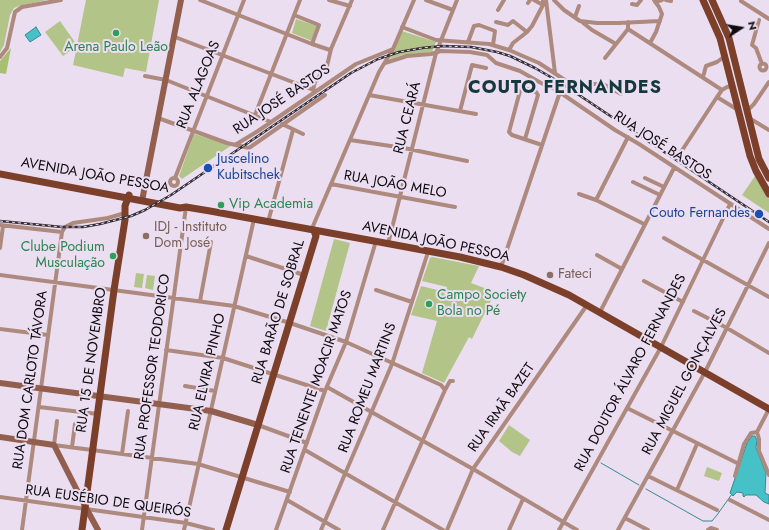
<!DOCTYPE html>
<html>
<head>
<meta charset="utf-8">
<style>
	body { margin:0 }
	#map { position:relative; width:769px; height:530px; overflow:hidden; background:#ebdef1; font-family:Jost,sans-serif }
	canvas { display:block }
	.north { position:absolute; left:721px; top:8px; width:40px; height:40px; -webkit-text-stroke:3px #ebdef1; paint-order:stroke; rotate:78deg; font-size:11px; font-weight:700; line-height:16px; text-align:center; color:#0e0a10 }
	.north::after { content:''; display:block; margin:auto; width:14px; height:18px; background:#0e0a10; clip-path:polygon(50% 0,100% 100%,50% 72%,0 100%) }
</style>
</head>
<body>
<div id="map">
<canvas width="769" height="530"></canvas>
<div class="north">N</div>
</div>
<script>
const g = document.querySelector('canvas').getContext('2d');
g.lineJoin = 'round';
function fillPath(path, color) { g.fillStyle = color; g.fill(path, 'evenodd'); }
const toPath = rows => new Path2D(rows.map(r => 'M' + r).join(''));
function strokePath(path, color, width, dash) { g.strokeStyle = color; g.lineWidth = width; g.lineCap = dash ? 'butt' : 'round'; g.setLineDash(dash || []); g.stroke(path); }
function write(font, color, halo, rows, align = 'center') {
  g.font = font + ' Jost,sans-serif'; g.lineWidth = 4; g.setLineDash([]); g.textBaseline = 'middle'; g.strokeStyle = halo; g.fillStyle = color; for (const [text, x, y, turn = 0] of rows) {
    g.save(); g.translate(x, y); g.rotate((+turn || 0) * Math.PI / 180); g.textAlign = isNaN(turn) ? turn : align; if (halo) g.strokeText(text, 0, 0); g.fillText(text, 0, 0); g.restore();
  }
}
const green = toPath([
	[0,0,47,0,19,6,14,8,10,15,4,45,0,52],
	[86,0,159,0,146,72,125,68,123,77,73,65,77,46,63,56,45,32,60,21,77,45],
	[296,19,317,26,312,41,292,33],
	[402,31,436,42,432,52,402,55,390,59],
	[194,134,232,145,182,179,179,176],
	[755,176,769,199,769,213,742,195],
	[334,239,350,243,326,331,310,326],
	[432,257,479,266,471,283,495,292,472,339,469,337,444,383,422,373,437,321,411,315,421,286,446,292,447,287,422,281,430,258],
	[136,273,144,274,142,288,134,287],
	[147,275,155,276,153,290,145,288],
	[509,425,530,440,520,456,512,452,499,441],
	[707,467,722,473,719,481,704,476]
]);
const forest = toPath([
	[11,48,6,74,0,73,0,61]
]);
const water = toPath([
	[36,27,41,35,30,42,25,35,36,27],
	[752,436,755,436,757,440,756,448,766,473,765,493,769,495,769,504,764,502,756,495,746,495,744,497,743,496,743,493,737,492,733,496,730,493,747,443,752,436]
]);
const stream = toPath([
	[601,463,639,485],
	[646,489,703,521,712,521,717,515,732,494]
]);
const street = toPath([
	[200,0,312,44,330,50],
	[329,0,350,6],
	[426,0,453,10],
	[534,0,543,5],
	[546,0,555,73],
	[554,0,564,10,580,21,597,23,619,23,660,21],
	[666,0,671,1],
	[741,1,769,19],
	[655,2,662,0],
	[528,3,530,0],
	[632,4,637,5,641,0],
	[498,10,504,0],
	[294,15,319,25,312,44],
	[575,17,579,6],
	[759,20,752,45,756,48,762,64],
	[496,22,508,25,513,21,527,32],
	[582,22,592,30,616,44],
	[628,22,628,29,722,90],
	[402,27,436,40,489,44,509,50,539,63,574,86,580,87,592,84,603,84,621,94],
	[175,37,316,91],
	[468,42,474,26,479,25,495,31,493,45],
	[650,43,656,32,662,14,659,7,654,0],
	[509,50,513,43,527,32,532,26,543,5,543,0],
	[0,57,7,48,15,12,22,7,61,0],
	[605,58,628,29],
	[385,63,407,56,431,54,441,51,470,52,487,55,496,63,520,71,541,83,555,89,615,130,639,144,769,229],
	'759.5 67a3.5 3.5 0 1 1 7 0a3.5 3.5 0 1 1-7 0Z',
	[145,76,166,80,271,122],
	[703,77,706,66,717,62,725,56],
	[313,90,315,82,327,66,331,49,352,0],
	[369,95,476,114],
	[717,97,738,110],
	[460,111,472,65,486,68],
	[747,111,754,104,769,82],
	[255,115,300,0],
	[158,118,227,143,249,148,325,95],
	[749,118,769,130],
	[282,124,303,134],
	[525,139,538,95,536,92,523,88,520,91,509,132,512,135,542,145],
	[350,140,404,148,467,161],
	[235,145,258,131,356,64,393,49],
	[679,155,717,97,722,90,727,87,732,86],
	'170 182a4 4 0 1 1 8 0a4 4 0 1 1-8 0Z',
	[175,178,244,0],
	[645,178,664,187],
	[633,182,660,195],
	[331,184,455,207],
	[579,194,596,200,644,224],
	[596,200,628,137],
	[268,222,293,130],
	[0,225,62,232],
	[314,231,313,226,379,72,393,49,414,0],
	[664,238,769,297],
	[388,244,436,53,457,0],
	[0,248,3,226],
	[597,255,622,269],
	[246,256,304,275],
	[501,267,560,92],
	[0,275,234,306,290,323,346,342,441,385,445,390,383,530],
	[644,281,683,302],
	[376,290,412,302],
	[200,301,211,242],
	[694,311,727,328,769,353],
	[600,312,674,168],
	[0,329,48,335],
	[166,350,223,358,325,391],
	[185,386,215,391],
	[327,387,473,469,577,530],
	[445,390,450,381,453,381],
	[39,407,98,414],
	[627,408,739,464],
	[57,421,54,445,198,464,290,492],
	[258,425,307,443],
	[757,432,759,439,759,451,769,475],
	[72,447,75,424],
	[305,450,443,530],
	[122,454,128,411],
	[648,476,717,510],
	[735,476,744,444,751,433,757,432,769,409],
	[677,490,697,444],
	[0,497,186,523,213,530],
	[287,500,339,530],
	[730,500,769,520],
	[625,518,648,530],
	[22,530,62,232,65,227,73,223,108,218,125,213],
	[142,530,186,207],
	[184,530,254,219],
	[276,530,325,391,346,342,376,241],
	[321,530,392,364,428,252],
	[447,530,473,469,587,305],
	[509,530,523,499],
	[559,530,661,347,730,204],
	[618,530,705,372,769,243],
	[708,530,711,528,717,530]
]);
const secondary = toPath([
	[142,201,181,0],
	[0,383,211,411,258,425],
	[0,437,54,445,86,508,98,530]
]);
const primary = toPath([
	[703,0,720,38,750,156,756,171,769,194],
	[712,0,729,38,756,147,759,159,769,178],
	[0,174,180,208,186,207,210,211,374,241,460,257,501,267,524,275,569,295,769,409],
	[82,530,114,290,125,220,125,206,129,195],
	[226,530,316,236,314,231]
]);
const rail = toPath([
	[0,221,62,227,83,227,100,224,131,216,145,210,171,195,351,73,378,59,399,52,422,48,443,46,471,47,497,52,510,56,535,68,561,83,769,222]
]);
const markers = [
	[116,33,4,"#2e9e5b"],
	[208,168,5,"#1a4fb4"],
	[221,205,4,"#2e9e5b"],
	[759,214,5,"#1a4fb4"],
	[146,236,4,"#8d6e63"],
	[113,256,4,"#2e9e5b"],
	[550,275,4,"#8d6e63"],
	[429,304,4,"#2e9e5b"]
];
const leisureNames = [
	["Arena Paulo Leão",116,48,"center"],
	["Vip Academia",229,205],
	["Clube Podium",105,248,"right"],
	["Musculação",105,264,"right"],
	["Campo Society",437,296],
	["Bola no Pé",437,312]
];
const streetNames = [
	["RUA ALAGOAS",199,85,-68],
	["RUA JOSÉ BASTOS",282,100,-34],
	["RUA CEARÁ",408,118,-76],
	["RUA JOSÉ BASTOS",662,146,33],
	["AVENIDA JOÃO PESSOA",95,176,10],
	["RUA JOÃO MELO",395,185,10],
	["AVENIDA JOÃO PESSOA",436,242,12],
	["RUA BARÃO DE SOBRAL",279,312,-73],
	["RUA 15 DE NOVEMBRO",92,360,-82],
	["RUA PROFESSOR TEODORICO",153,367,-82],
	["RUA ELVIRA PINHO",208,372,-77],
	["RUA DOUTOR ÁLVARO FERNANDES",631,373,-62],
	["RUA DOM CARLOTO TÁVORA",31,380,-82],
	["RUA TENENTE MOACIR MATOS",317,382,-71],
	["RUA MIGUEL GONÇALVES",685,382,-62],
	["RUA ROMEU MARTINS",368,388,-69],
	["RUA IRMÃ BAZET",502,408,-55],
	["RUA EUSÉBIO DE QUEIRÓS",108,502,8]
];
const transitNames = [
	["Juscelino",217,160],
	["Kubitschek",217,176],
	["Couto Fernandes",750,214,"right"]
];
const educationNames = [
	["IDJ - Instituto",154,228],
	["Dom José",154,244],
	["Fateci",558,275]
];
const districtNames = [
	["COUTO FERNANDES",565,89]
];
fillPath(green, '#b3c489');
fillPath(forest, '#a8bf6f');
fillPath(water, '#46c1c7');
strokePath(water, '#358a90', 1);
strokePath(stream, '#358a90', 1);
strokePath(street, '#ae8a7e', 4);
strokePath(secondary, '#925e4d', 6);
strokePath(primary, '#7c3f2a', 7);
strokePath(rail, '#332e36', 2.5);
strokePath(rail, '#ebdef1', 1, [3]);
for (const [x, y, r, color] of markers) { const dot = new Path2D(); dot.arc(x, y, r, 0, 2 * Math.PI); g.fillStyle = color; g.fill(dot); strokePath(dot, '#ebdef1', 1.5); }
write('14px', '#27864d', '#ebdef1', leisureNames, 'left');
write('14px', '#0e0a10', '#ebdef1', streetNames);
write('14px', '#164399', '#ebdef1', transitNames, 'left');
write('14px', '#785e54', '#ebdef1', educationNames, 'left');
g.letterSpacing = '1px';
write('bold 18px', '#15383c', '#ebdef1', districtNames);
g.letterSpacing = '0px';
</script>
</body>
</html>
